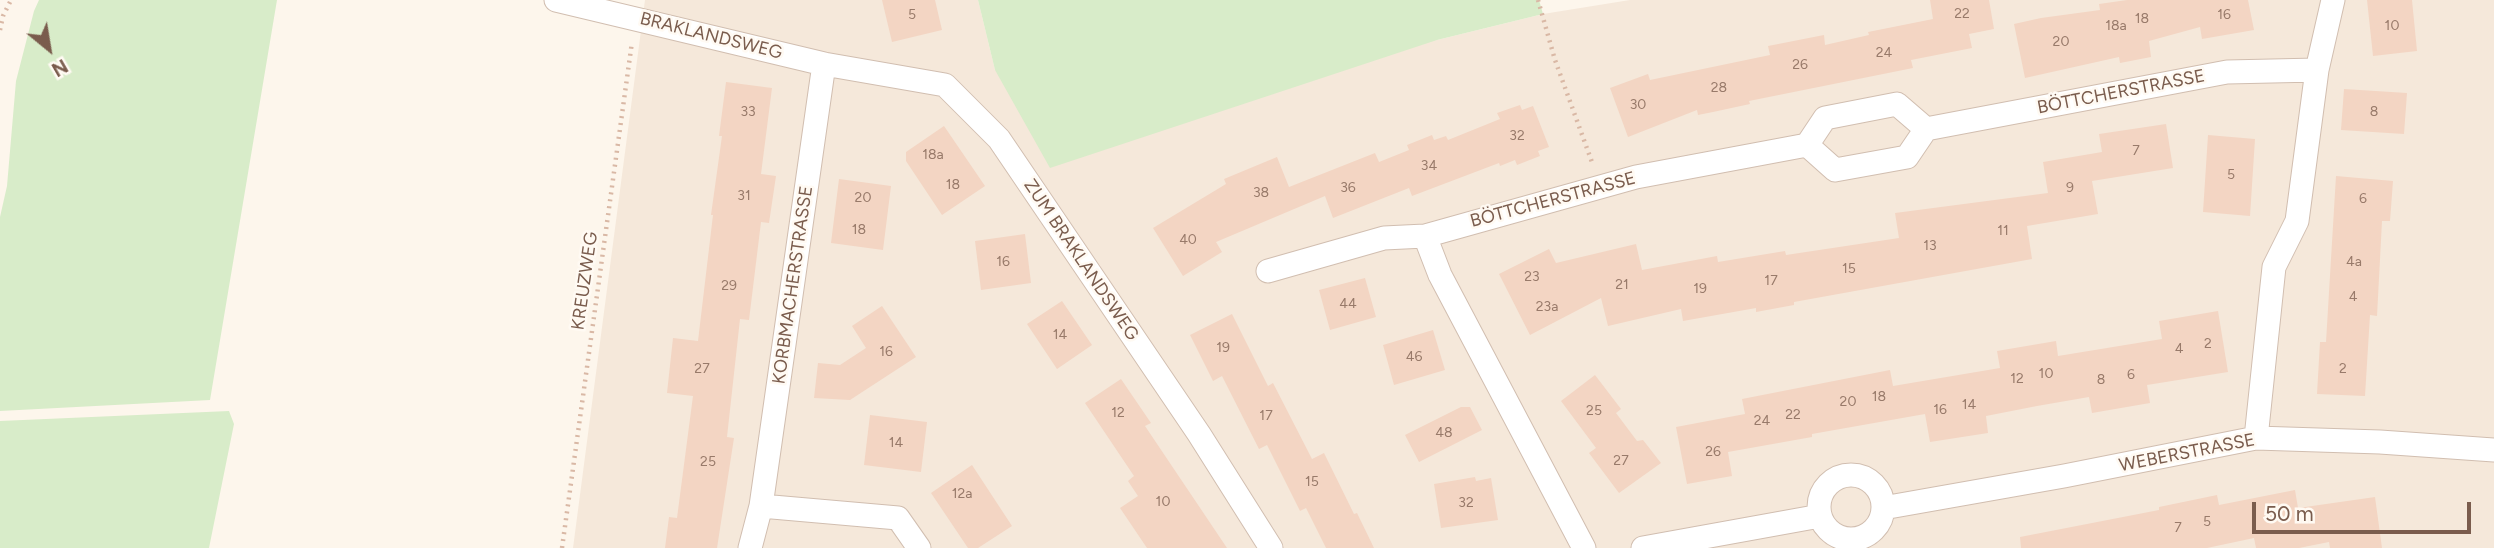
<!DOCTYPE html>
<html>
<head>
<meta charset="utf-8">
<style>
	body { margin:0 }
	#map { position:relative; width:2494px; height:548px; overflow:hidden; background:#fdf6ec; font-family:Figtree,sans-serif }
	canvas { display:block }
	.north { position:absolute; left:14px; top:14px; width:70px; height:70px; -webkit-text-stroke:5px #fffaf3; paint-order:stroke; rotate:150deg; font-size:19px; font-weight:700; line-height:28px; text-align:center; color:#7a5c4d }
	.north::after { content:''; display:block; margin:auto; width:24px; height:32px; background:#7a5c4d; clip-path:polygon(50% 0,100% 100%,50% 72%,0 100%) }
	.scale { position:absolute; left:2252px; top:502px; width:219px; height:32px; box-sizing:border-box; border:4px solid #7a5c4d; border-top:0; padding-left:9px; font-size:21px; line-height:24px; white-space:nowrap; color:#7a5c4d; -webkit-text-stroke:5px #fffaf3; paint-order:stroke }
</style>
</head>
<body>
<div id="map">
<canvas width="2494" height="548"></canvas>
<div class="north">N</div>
<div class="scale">50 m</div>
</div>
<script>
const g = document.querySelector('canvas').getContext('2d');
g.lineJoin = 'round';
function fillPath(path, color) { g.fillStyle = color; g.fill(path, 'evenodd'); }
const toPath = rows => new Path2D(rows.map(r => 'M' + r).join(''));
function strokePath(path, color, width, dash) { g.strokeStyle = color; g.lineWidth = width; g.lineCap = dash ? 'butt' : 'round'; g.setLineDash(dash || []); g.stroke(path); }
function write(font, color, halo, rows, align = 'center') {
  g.font = font + ' Figtree,sans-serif'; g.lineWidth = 5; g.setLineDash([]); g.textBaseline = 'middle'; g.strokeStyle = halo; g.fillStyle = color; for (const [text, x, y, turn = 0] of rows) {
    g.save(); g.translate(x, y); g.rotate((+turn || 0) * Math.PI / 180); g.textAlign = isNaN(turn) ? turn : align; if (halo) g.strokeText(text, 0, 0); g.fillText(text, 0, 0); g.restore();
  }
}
const residential = toPath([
	[645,0,978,0,995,70,1437,40,1543,14,1630,0,2494,0,2494,548,573,548]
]);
const green = toPath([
	[39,0,277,0,210,400,0,411,0,217,7,186,16,81,34,11],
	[978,0,1539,0,1543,14,1437,40,1050,168,995,70],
	[229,411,234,424,209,548,0,548,0,421]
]);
const building = toPath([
	[882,0,935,0,942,30,892,42],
	[1930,0,1989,0,1994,29,1969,34,1972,48,1911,60,1913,68,1749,101,1750,104,1713,112,1698,115,1697,110,1628,137,1610,88,1648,74,1650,80,1770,55,1768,46,1824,35,1825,45,1869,35,1868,32,1933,19],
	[2127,0,2248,0,2254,30,2202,39,2200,27,2149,41,2151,57,2120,63,2119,57,2025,78,2014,24,2041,18,2100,10,2099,4],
	[2367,0,2412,0,2417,51,2373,56],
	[726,82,772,88,761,174,776,176,769,223,761,222,749,320,740,319,727,437,734,438,717,548,665,548,669,517,677,518,693,396,667,393,673,338,698,341,713,215,711,215,722,136,719,136],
	[2344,89,2407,93,2404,134,2341,130],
	[1520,105,1522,110,1533,106,1549,147,1538,151,1540,156,1517,165,1515,160,1500,166,1499,163,1412,196,1409,188,1333,218,1325,196,1216,242,1222,252,1183,276,1153,228,1226,184,1224,179,1277,157,1289,187,1375,153,1379,162,1409,150,1407,145,1432,135,1434,140,1446,136,1448,140,1500,119,1497,113],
	[2166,124,2173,168,2092,181,2098,214,2027,226,2032,259,1794,302,1794,305,1756,312,1756,308,1683,321,1681,309,1608,326,1601,298,1530,335,1499,274,1549,249,1556,263,1636,244,1642,270,1717,256,1718,262,1785,251,1786,255,1899,238,1895,213,2048,193,2043,162,2102,152,2099,134],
	[944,126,985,186,942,215,906,161,906,152],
	[2208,135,2255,139,2250,216,2203,212],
	[2336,176,2393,181,2390,221,2382,221,2377,316,2370,315,2365,396,2317,394,2320,342,2326,342],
	[839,179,891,186,883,250,831,243],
	[1025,234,1031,283,981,290,975,241],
	[1365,278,1376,317,1330,330,1319,290],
	[1062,301,1092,345,1057,369,1027,324],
	[882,306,916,357,850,400,814,398,818,363,840,365,866,348,852,326],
	[2218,311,2228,372,2147,385,2150,403,2092,413,2089,397,2037,406,1986,416,1988,433,1930,442,1925,414,1812,434,1812,437,1728,452,1732,476,1687,484,1676,427,1745,414,1742,399,1890,370,1893,386,2000,368,1997,351,2056,341,2058,356,2162,339,2159,321],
	[1232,314,1268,386,1273,383,1312,459,1324,453,1354,514,1357,513,1374,548,1326,548,1306,508,1300,511,1267,445,1259,449,1222,376,1213,381,1190,335],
	[1433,330,1445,370,1394,385,1383,345],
	[1595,375,1621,409,1616,413,1637,441,1643,440,1661,463,1619,493,1589,453,1596,448,1561,401],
	[1121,379,1151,423,1145,426,1227,548,1147,548,1120,508,1138,496,1128,481,1134,476,1085,403],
	[1461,407,1470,407,1482,430,1419,462,1405,435],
	[870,415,927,422,921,472,864,465],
	[972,465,1012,526,978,548,968,548,931,493],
	[1475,477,1476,481,1491,478,1498,520,1441,528,1434,484],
	[2295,490,2298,508,2375,497,2382,548,2330,548,2329,542,2299,548,2256,548,2254,538,2207,548,2021,548,2020,537,2159,510,2159,507,2217,495,2219,505]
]);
const path = toPath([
	[1538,0,1555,60,1593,165],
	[0,30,3,16,11,0],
	[562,548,632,42]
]);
const street = toPath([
	[556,0,824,64,945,85,999,139,1199,434,1271,548],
	[1807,145,1835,170,1907,157,1926,129,2227,72,2317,70],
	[1425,236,1440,275,1584,548],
	[1268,271,1384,238,1425,236,1636,177,1807,145,1825,118,1897,104,1926,129],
	[2256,438,2274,267,2297,221,2317,70,2333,0],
	'1819 507a32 32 0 1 1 64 0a32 32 0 1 1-64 0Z',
	[761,506,898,518,919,548],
	[1883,508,2064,476,2256,438,2380,442,2494,450],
	[750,548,761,506,824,64],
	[1643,548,1820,516]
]);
const numberNames = [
	["22",1962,14],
	["5",912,15],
	["16",2224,15],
	["18",2142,19],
	["18a",2116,26],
	["10",2392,26],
	["20",2061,42],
	["24",1884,53],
	["26",1800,65],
	["28",1719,88],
	["30",1638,105],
	["33",748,112],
	["8",2374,112],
	["32",1517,136],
	["7",2136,151],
	["18a",933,155],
	["34",1429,166],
	["5",2231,175],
	["18",953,185],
	["36",1348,188],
	["9",2070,188],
	["38",1261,193],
	["31",744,196],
	["20",863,198],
	["6",2363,199],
	["18",859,230],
	["11",2003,231],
	["40",1188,240],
	["13",1930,246],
	["16",1003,262],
	["4a",2354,262],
	["15",1849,269],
	["23",1532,277],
	["17",1771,281],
	["21",1622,285],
	["29",729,286],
	["19",1700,289],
	["4",2353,297],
	["44",1348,304],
	["23a",1547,307],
	["14",1060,335],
	["2",2208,344],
	["19",1223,348],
	["4",2179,349],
	["16",886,352],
	["46",1414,357],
	["27",702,369],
	["2",2343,369],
	["10",2046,374],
	["6",2131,375],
	["12",2017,379],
	["8",2101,380],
	["18",1879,397],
	["20",1848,402],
	["14",1969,405],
	["16",1940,410],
	["25",1594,411],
	["12",1118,413],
	["22",1793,415],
	["17",1266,416],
	["24",1762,421],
	["48",1444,433],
	["14",896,443],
	["26",1713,452],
	["27",1621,461],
	["25",708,462],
	["15",1312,482],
	["12a",962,494],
	["10",1163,502],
	["32",1466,503],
	["5",2207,522],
	["7",2178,528]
];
const streetNames = [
	["BRAKLANDSWEG",711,36,14],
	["BÖTTCHERSTRASSE",2121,92,-11],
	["BÖTTCHERSTRASSE",1553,200,-15],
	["ZUM BRAKLANDSWEG",1081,260,56],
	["KREUZWEG",585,281,-82],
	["KORBMACHERSTRASSE",793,285,-82],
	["WEBERSTRASSE",2187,453,-11]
];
fillPath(residential, '#f5e8da');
fillPath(green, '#d8ecc9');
fillPath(building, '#f3d5c3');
strokePath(street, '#d1beb0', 25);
strokePath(path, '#d9b8a5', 4.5, [2, 5]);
strokePath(street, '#fff', 23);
write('14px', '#987a6a', null, numberNames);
write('18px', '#7a5c4d', '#fffaf3', streetNames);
</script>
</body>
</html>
